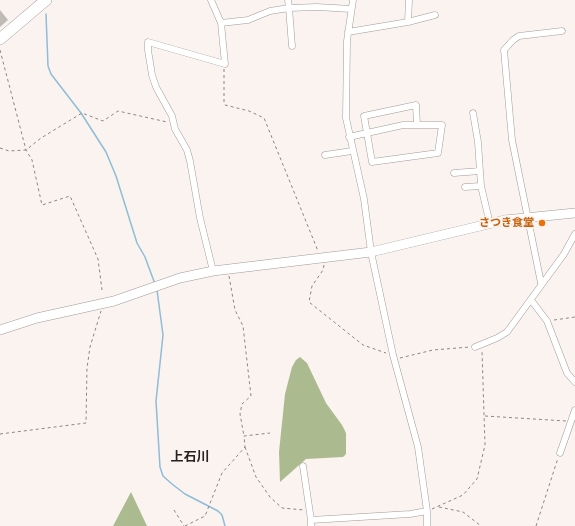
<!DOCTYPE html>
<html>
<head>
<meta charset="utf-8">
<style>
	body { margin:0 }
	canvas { display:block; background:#faf3f0 }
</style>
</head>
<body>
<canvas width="575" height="526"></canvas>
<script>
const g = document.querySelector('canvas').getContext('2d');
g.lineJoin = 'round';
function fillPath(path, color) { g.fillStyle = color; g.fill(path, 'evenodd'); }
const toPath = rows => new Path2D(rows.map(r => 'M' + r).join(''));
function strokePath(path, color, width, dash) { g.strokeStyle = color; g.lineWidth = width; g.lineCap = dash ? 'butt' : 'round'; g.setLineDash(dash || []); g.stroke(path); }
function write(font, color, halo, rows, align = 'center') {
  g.font = font + ' "Times New Roman","Noto Sans JP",serif'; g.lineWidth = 3.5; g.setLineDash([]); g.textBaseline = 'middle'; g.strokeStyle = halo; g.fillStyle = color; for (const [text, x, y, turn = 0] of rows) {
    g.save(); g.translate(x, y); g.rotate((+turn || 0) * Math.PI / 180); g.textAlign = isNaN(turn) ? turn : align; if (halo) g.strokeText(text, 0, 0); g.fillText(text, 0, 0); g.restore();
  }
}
const forest = toPath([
	[300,357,307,363,326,403,342,425,346,433,346,454,343,457,306,459,280,482,279,452,285,394,292,367,296,360],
	[131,492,147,526,113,526]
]);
const stream = toPath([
	[46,14,48,66,51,74,81,113,106,152,116,176,137,243,145,257,155,284],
	[157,290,163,335,156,401,160,467,163,476,172,484,185,494,218,511,222,515,225,526]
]);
const building = toPath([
	[0,10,8,20,0,27]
]);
const path = toPath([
	[0,50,26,150,32,160,42,205,70,196,98,259,102,290],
	[224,69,224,102,225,105,249,111,264,118,318,251],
	[0,148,9,151,26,150,41,138,82,113,103,121,118,111,167,122],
	[324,265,323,270,312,286,309,302,363,345,386,353],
	[229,276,235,310,243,326,251,396,242,404,240,414,244,436],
	[554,320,575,317],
	[400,358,433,350,470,347],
	[485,416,566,421],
	[0,434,86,423,87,368,90,347,101,311],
	[245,447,256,477,270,497,282,508,304,510],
	[439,507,463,512,481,526],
	[432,509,463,495,477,479,485,445,482,351],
	[174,510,184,526],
	[185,526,205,516,222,473,245,447,244,436,270,433],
	[536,526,558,458]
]);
const street = toPath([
	[211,0,221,23,248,20,270,11,289,8,288,0],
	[353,0,347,41,346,118,364,199,371,252,393,355,418,447,427,511,427,526],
	[408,22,435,15],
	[348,32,408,22,409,0],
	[292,46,289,8,317,7,351,9],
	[473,113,478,142,480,172],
	[349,137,403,125,442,125,438,153,372,162,367,133,364,116,416,105,417,125],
	[325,155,352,151],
	[454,173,480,171,481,186,490,224],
	[465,187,481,186],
	[213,271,200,218,190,161,187,150,175,129,172,116,156,87,152,75,148,50,148,42,225,64,221,23],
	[541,283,512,140,504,50,513,40,519,36,562,31],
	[531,300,547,321,567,373,575,382],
	[475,347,497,338,507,332,564,254,575,234],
	[560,453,575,410],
	[303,466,311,520],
	[311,526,311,520,410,514,427,511]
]);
const secondary = toPath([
	[0,330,37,318,114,301,180,278,213,271,371,252,505,220,575,213]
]);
const highway = toPath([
	[0,39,46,0]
]);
const markers = [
	[542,223,4,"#e8710a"]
];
const foodNames = [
	["さつき食堂",534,223]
];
const quarterNames = [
	["上石川",190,458]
];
fillPath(forest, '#acba90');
strokePath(stream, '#8fbdd6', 1.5);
fillPath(building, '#c0bbb6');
strokePath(street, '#a19b98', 7);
strokePath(secondary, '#a19b98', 10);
strokePath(highway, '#a19b98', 12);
strokePath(path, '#8b8684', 1, [3, 3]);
strokePath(street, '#fff', 6);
strokePath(secondary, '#fff', 9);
strokePath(highway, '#fff', 11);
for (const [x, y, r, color] of markers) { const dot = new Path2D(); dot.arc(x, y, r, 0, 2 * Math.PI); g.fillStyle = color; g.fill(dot); strokePath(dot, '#faf3f0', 1.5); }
write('bold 11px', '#c56008', '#faf3f0', foodNames, 'right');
write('bold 13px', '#252221', '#faf3f0', quarterNames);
</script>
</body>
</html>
